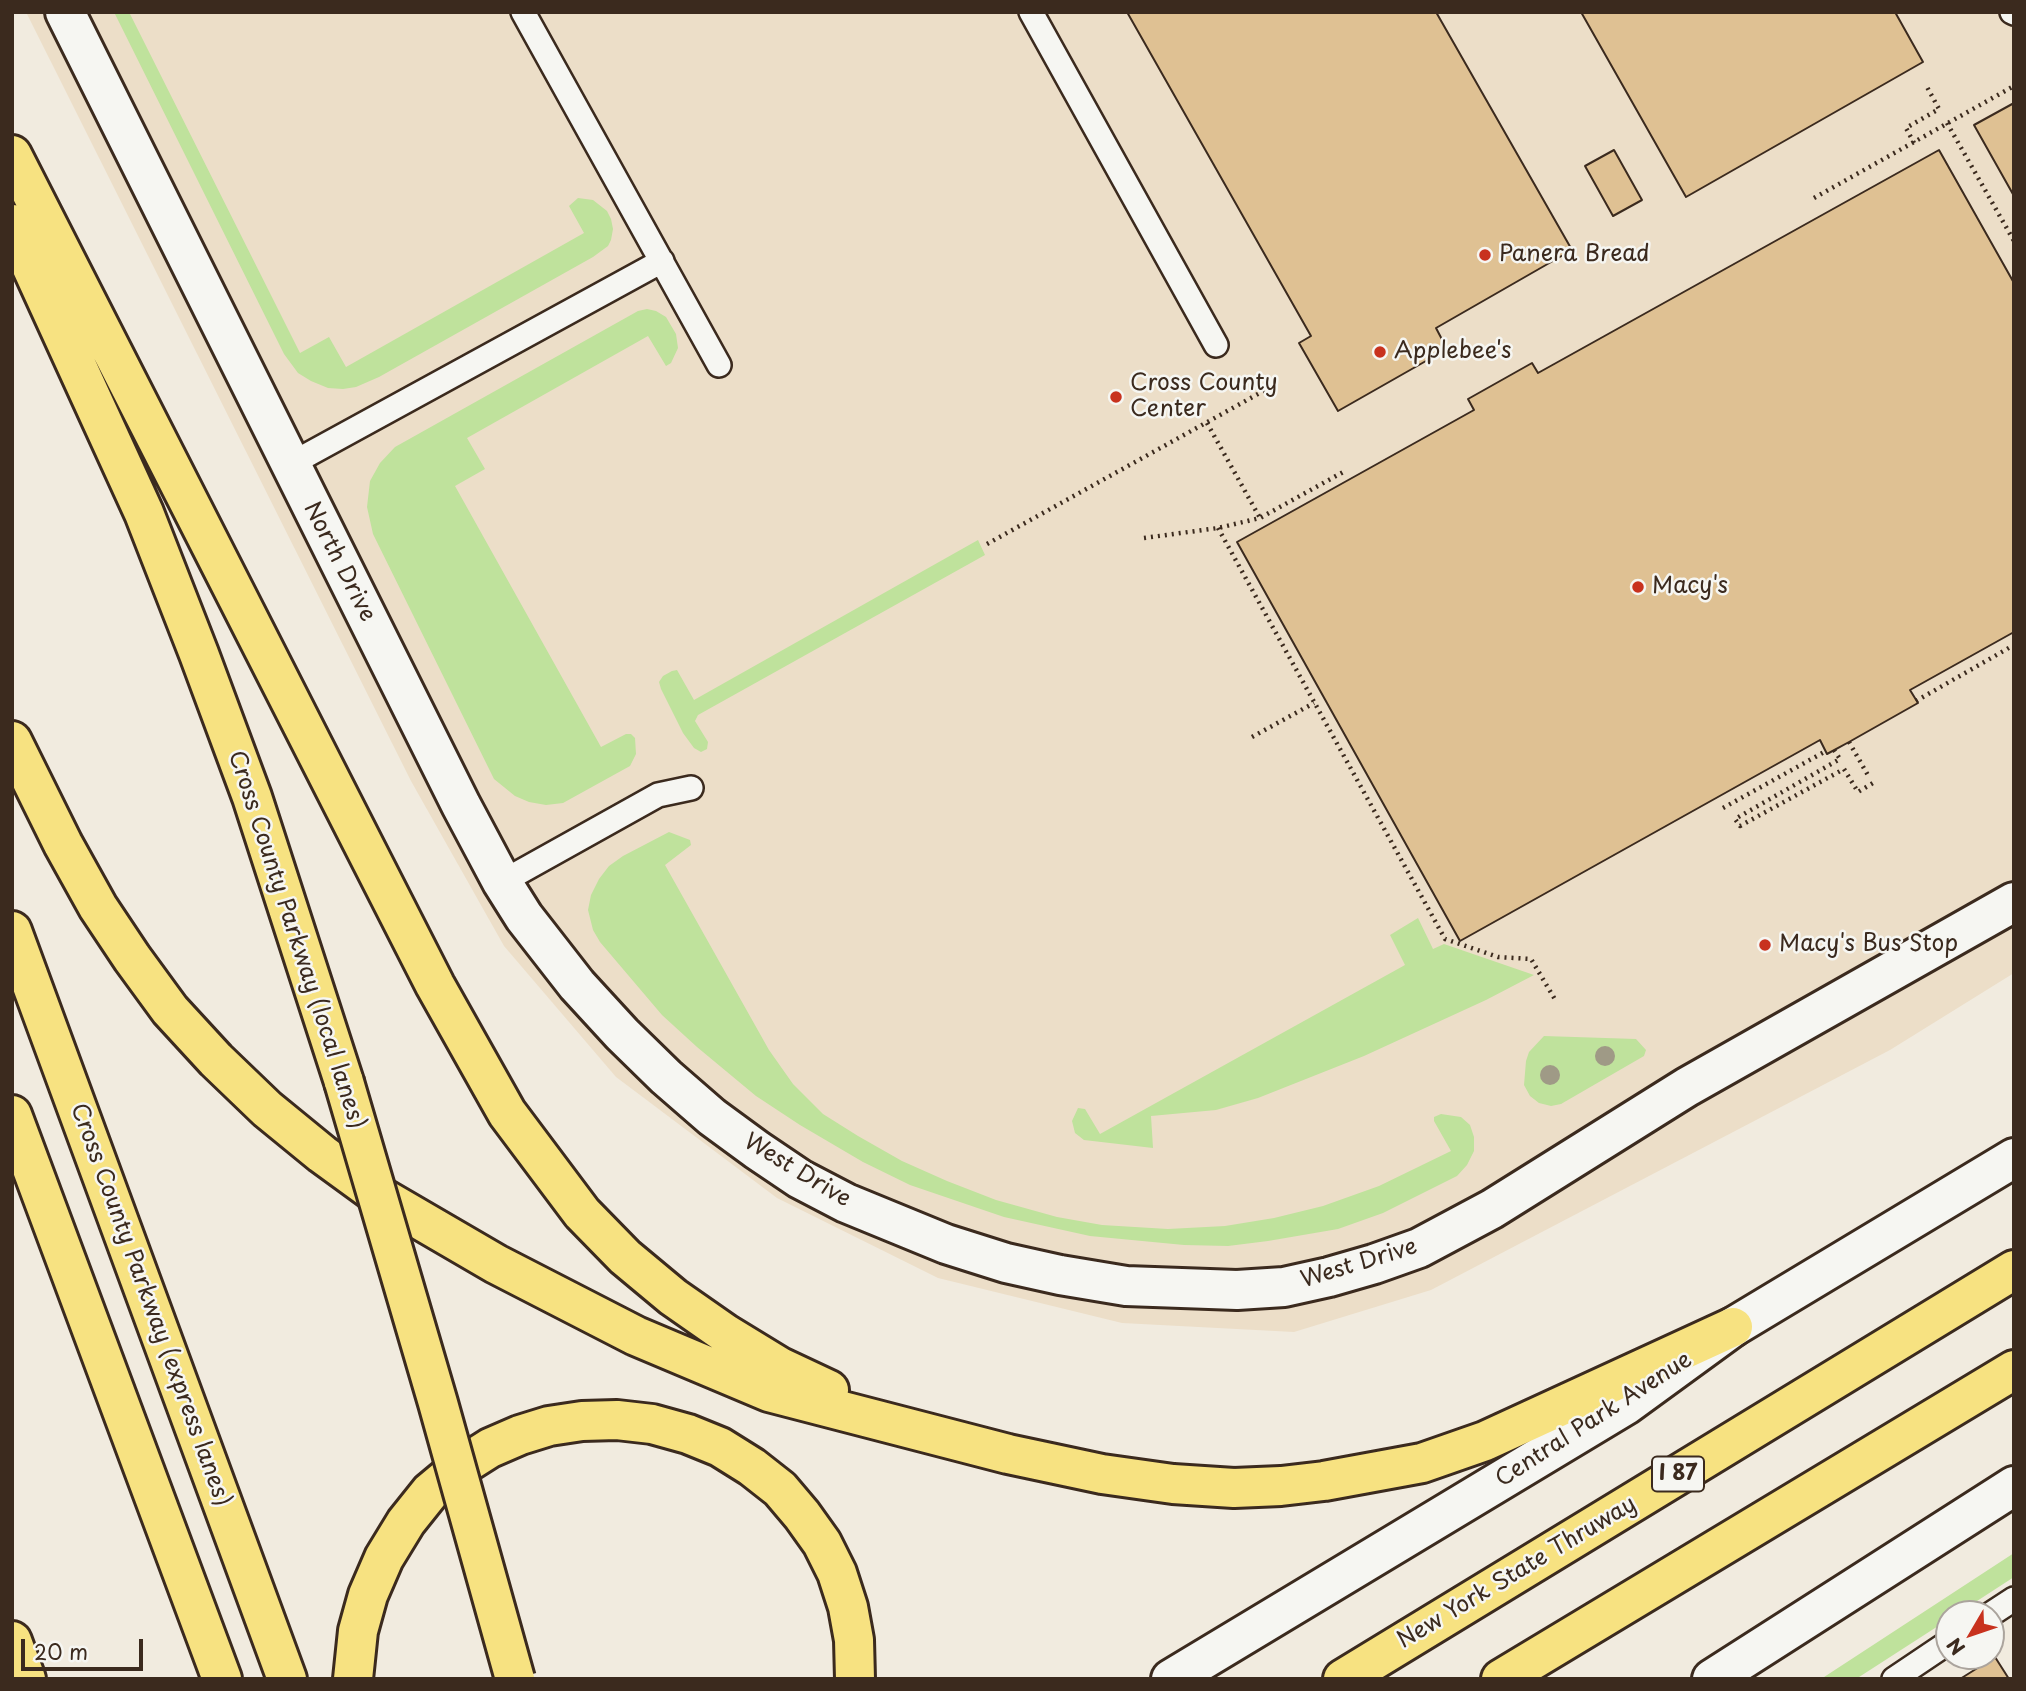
<!DOCTYPE html>
<html>
<head>
<meta charset="utf-8">
<style>
	body { margin:0 }
	#map { position:relative; width:2026px; height:1691px; overflow:hidden; background:#f1ebdf; font-family:"Playpen Sans",sans-serif }
	canvas { display:block }
	.frame { position:absolute; inset:0; border:14px solid #3b2a1e; pointer-events:none }
	.north { position:absolute; left:1935px; top:1600px; width:70px; height:70px; box-sizing:border-box; background:#f6f6f2; border:2px solid #aba49d; border-radius:50%; rotate:231deg; font-size:19px; font-weight:700; line-height:28px; text-align:center; color:#3b2a1e }
	.north::after { content:''; display:block; margin:auto; width:24px; height:32px; background:#c8321e; clip-path:polygon(50% 0,100% 100%,50% 72%,0 100%) }
	.scale { position:absolute; left:21px; top:1639px; width:122px; height:32px; box-sizing:border-box; border:4px solid #3b2a1e; border-top:0; padding-left:9px; font-size:21px; line-height:24px; white-space:nowrap; color:#3b2a1e; -webkit-text-stroke:5px #f6f6f2; paint-order:stroke }
</style>
</head>
<body>
<div id="map">
<canvas width="2026" height="1691"></canvas>
<div class="frame"></div>
<div class="north">N</div>
<div class="scale">20 m</div>
</div>
<script>
const g = document.querySelector('canvas').getContext('2d');
g.lineJoin = 'round';
function fillPath(path, color) { g.fillStyle = color; g.fill(path, 'evenodd'); }
const toPath = rows => new Path2D(rows.map(r => 'M' + r).join(''));
function strokePath(path, color, width, dash) { g.strokeStyle = color; g.lineWidth = width; g.lineCap = dash ? 'butt' : 'round'; g.setLineDash(dash || []); g.stroke(path); }
function write(font, color, halo, rows, align = 'center') {
  g.font = font + ' "Playpen Sans",sans-serif'; g.lineWidth = 5; g.setLineDash([]); g.textBaseline = 'middle'; g.strokeStyle = halo; g.fillStyle = color; for (const [text, x, y, turn = 0] of rows) {
    g.save(); g.translate(x, y); g.rotate((+turn || 0) * Math.PI / 180); g.textAlign = isNaN(turn) ? turn : align; if (halo) g.strokeText(text, 0, 0); g.fillText(text, 0, 0); g.restore();
  }
}
const built = toPath([
	[26,12,2014,12,2014,973,1890,1050,1431,1290,1294,1332,1122,1323,938,1278,777,1198,616,1077,504,946,411,781]
]);
const green = toPath([
	[114,12,129,12,300,353,329,337,346,367,584,233,569,206,578,198,593,200,607,211,611,219,613,229,611,240,608,246,593,257,379,377,356,387,343,389,328,388,311,381,298,373,284,354],
	[647,309,656,311,666,317,676,334,678,348,671,363,666,366,648,336,467,438,485,469,455,486,601,747,626,734,631,734,635,738,636,754,630,766,563,803,546,805,529,802,515,796,494,779,373,534,367,507,370,481,380,463,395,447,638,311],
	[978,540,985,555,698,715,695,721,708,742,707,749,701,752,694,748,683,733,661,689,659,682,663,676,672,671,677,670,694,700],
	[669,832,690,840,691,845,665,865,769,1050,793,1084,823,1114,858,1136,902,1161,947,1181,996,1200,1057,1217,1102,1225,1168,1229,1225,1226,1274,1218,1323,1206,1379,1186,1451,1151,1434,1121,1434,1117,1441,1114,1461,1117,1470,1125,1474,1137,1474,1151,1467,1165,1457,1176,1383,1213,1338,1229,1268,1241,1228,1246,1184,1245,1090,1236,1004,1217,910,1185,863,1162,800,1125,756,1096,697,1047,662,1015,600,942,593,930,588,910,591,895,599,879,609,866,623,856],
	[1418,918,1433,949,1444,944,1534,975,1486,1000,1364,1056,1258,1098,1216,1110,1151,1116,1153,1148,1084,1140,1075,1133,1072,1121,1078,1108,1085,1109,1100,1134,1405,965,1390,935],
	[1544,1036,1636,1039,1646,1050,1644,1056,1561,1104,1551,1106,1539,1103,1530,1096,1524,1085,1526,1061,1529,1052],
	[2014,1553,2014,1577,1957,1614,1949,1614,1949,1619,1856,1679,1821,1679]
]);
const building = toPath([
	[1127,12,1436,12,1572,250,1436,328,1447,349,1338,411,1299,343,1311,336,1127,12],
	[1581,12,1895,12,1923,62,1686,197,1581,12],
	[2014,103,2014,196,1974,125,2014,103],
	[1614,150,1642,200,1613,216,1585,166,1614,150],
	[1939,150,2014,283,2014,632,1910,690,1918,703,1849,742,1827,754,1820,740,1460,941,1237,542,1474,410,1468,399,1532,363,1538,373,1939,150],
	[1995,1657,2009,1679,1960,1679,1995,1657]
]);
const path = toPath([
	[1947,123,2014,241],
	[1914,143,1906,128,1939,109,1927,87],
	[1814,198,2014,86],
	[1207,423,1260,518],
	[1218,528,1445,939,1498,957,1531,959,1556,1001],
	[1144,538,1218,528,1260,518,1345,471],
	[987,544,1267,389],
	[1916,701,2014,645],
	[1252,737,1314,703],
	[1849,742,1869,777],
	[1834,750,1840,759,1735,819,1740,826,1844,769,1858,792,1873,783],
	[1723,808,1826,751]
]);
const lane = toPath([
	[523,12,719,365],
	[1031,12,1216,345],
	[2012,12,2014,13],
	[289,465,662,261],
	[502,882,658,795,691,788],
	[1991,1614,2014,1599],
	[1894,1679,1949,1642]
]);
const street = toPath([
	[65,12,461,805,502,882,524,917,577,985,622,1034,666,1077,712,1117,757,1150,800,1179,846,1203,946,1244,1006,1263,1060,1275,1126,1286,1237,1290,1284,1287,1329,1277,1374,1264,1419,1248,1492,1209,1687,1087,2014,902]
]);
const secondary = toPath([
	[1171,1679,1626,1405,1733,1327,2014,1158],
	[1712,1679,2014,1486]
]);
const highway = toPath([
	[12,155,435,985,507,1113,582,1213,625,1257,673,1297,726,1334,780,1367,829,1390],
	[12,224,144,513,199,654,252,797,344,1082],
	[12,741,63,844,98,907,132,958,170,1010,216,1060,267,1109,322,1154,381,1197,496,1264,636,1336,769,1392,1008,1454,1102,1474,1173,1484,1234,1488,1281,1486,1324,1481,1422,1463,1485,1441,1733,1327],
	[12,931,287,1679],
	[12,1115,222,1679],
	[12,1641,26,1679],
	[353,1679,358,1631,368,1595,384,1558,406,1522,430,1492,460,1467,490,1448,520,1435,549,1426,582,1421,617,1420,652,1424,688,1434,720,1447,752,1467,780,1489,802,1515,822,1543,837,1573,848,1607,854,1640,855,1679],
	[1343,1679,2014,1270],
	[1501,1679,2014,1370]
]);
const highwayBridge = toPath([
	[344,1082,438,1403,515,1679]
]);
const trees = [
	[1605,1056],
	[1550,1075]
];
const markers = [
	[1485,255,7,"#c8321e"],
	[1380,352,7,"#c8321e"],
	[1116,397,7,"#c8321e"],
	[1638,587,7,"#c8321e"],
	[1765,945,7,"#c8321e"]
];
const shields = [
	[1678,1474,52]
];
const shieldNames = [
	["I 87",1678,1474]
];
const poiNames = [
	["Panera Bread",1499,255],
	["Applebee's",1394,352],
	["Cross County",1130,384],
	["Center",1130,410],
	["Macy's",1652,587],
	["Macy's Bus Stop",1779,945]
];
const streetNames = [
	["North Drive",339,562,63],
	["Cross County Parkway (local lanes)",296,940,72],
	["West Drive",797,1171,31],
	["West Drive",1359,1264,-17],
	["Cross County Parkway (express lanes)",150,1305,70],
	["Central Park Avenue",1594,1420,-33],
	["New York State Thruway",1517,1573,-31]
];
fillPath(built, '#ecdec8');
fillPath(green, '#bfe29c');
fillPath(building, '#dfc193');
strokePath(building, '#3b2a1e', 2);
strokePath(lane, '#3b2a1e', 28);
strokePath(street, '#3b2a1e', 44);
strokePath(secondary, '#3b2a1e', 44);
strokePath(highway, '#3b2a1e', 44);
strokePath(path, '#3b2a1e', 4.5, [2, 5]);
strokePath(lane, '#f6f6f2', 23);
strokePath(street, '#f6f6f2', 38);
strokePath(secondary, '#f6f6f2', 38);
strokePath(highway, '#f7e281', 38);
strokePath(highwayBridge, '#3b2a1e', 44, []);
strokePath(highwayBridge, '#f7e281', 38);
g.fillStyle = '#9f9a86';
for (const [x, y] of trees) { g.beginPath(); g.arc(x, y, 10, 0, 2 * Math.PI); g.fill(); }
for (const [x, y, r, color] of markers) { const dot = new Path2D(); dot.arc(x, y, r, 0, 2 * Math.PI); g.fillStyle = color; g.fill(dot); strokePath(dot, '#f6f6f2', 2.5); }
for (const [x, y, w] of shields) { const box = new Path2D(); box.roundRect(x - w / 2, y - 17.5, w, 35, 5); g.fillStyle = '#f6f6f2'; g.fill(box); strokePath(box, '#3b2a1e', 2); }
write('bold 21px', '#3b2a1e', null, shieldNames);
write('23px', '#3b2a1e', '#f6f6f2', poiNames, 'left');
write('23px', '#3b2a1e', '#f6f6f2', streetNames);
</script>
</body>
</html>
